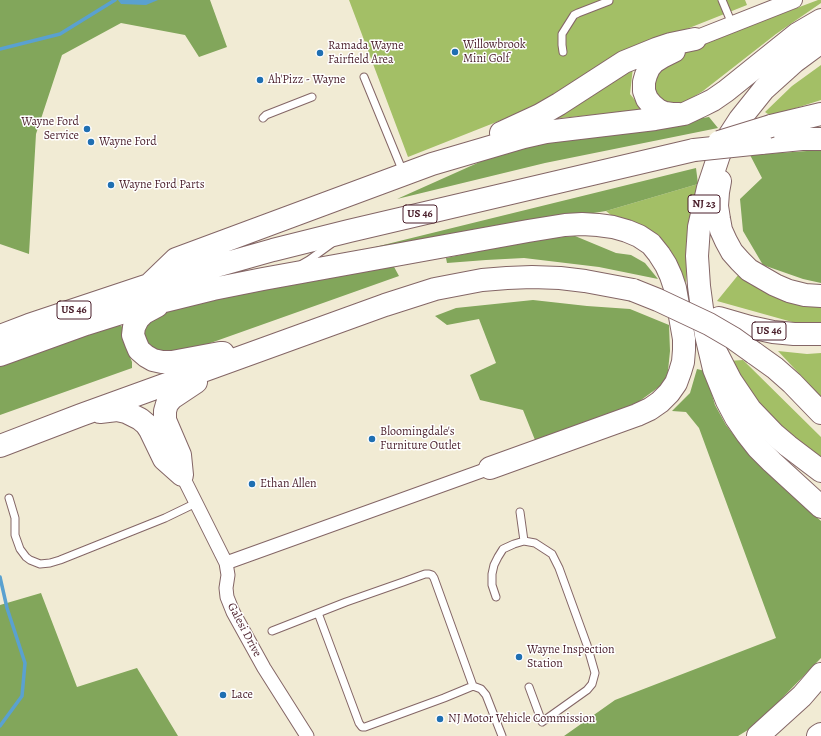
<!DOCTYPE html>
<html>
<head>
<meta charset="utf-8">
<style>
	body { margin:0 }
	canvas { display:block; background:#f1ebd4 }
</style>
</head>
<body>
<canvas width="821" height="736"></canvas>
<script>
const g = document.querySelector('canvas').getContext('2d');
g.lineJoin = 'round';
function fillPath(path, color) { g.fillStyle = color; g.fill(path, 'evenodd'); }
const toPath = rows => new Path2D(rows.map(r => 'M' + r).join(''));
function strokePath(path, color, width, dash) { g.strokeStyle = color; g.lineWidth = width; g.lineCap = dash ? 'butt' : 'round'; g.setLineDash(dash || []); g.stroke(path); }
function write(font, color, halo, rows, align = 'center') {
  g.font = font + ' Alegreya,serif'; g.lineWidth = 3; g.setLineDash([]); g.textBaseline = 'middle'; g.strokeStyle = halo; g.fillStyle = color; for (const [text, x, y, turn = 0] of rows) {
    g.save(); g.translate(x, y); g.rotate((+turn || 0) * Math.PI / 180); g.textAlign = isNaN(turn) ? turn : align; if (halo) g.strokeText(text, 0, 0); g.fillText(text, 0, 0); g.restore();
  }
}
const green = toPath([
	[349,0,745,0,747,5,669,36,547,102,408,157],
	[818,0,821,0,821,3,776,34,703,91,682,104,666,103,657,97,650,80,675,54],
	[821,65,821,100,771,116,765,112,792,86],
	[633,67,630,94,643,110,551,119],
	[698,184,688,257,686,283,678,269,606,211],
	[739,274,821,303,821,324,803,325,717,301],
	[778,351,807,354,821,353,821,397],
	[743,360,821,437,821,458,779,429,728,361]
]);
const forest = toPath([
	[0,0,210,0,227,47,199,57,185,35,121,23,62,55,36,134,29,254,0,244],
	[709,117,718,128,545,163,397,199,511,148],
	[821,150,821,283,803,279,763,265,743,231,740,199,762,178,750,155],
	[696,168,698,184,606,211,371,248],
	[575,236,616,253,631,255,645,263,658,279,599,267,524,258,486,260,447,263,446,258,518,243,563,237],
	[393,265,399,276,171,357,147,348,143,327,155,314,278,285],
	[533,300,587,306,630,309,669,325,670,351,667,381,637,403,535,440,523,410,480,400,470,375,496,363,479,319,447,325,435,316,456,308],
	[119,325,123,327,126,347,132,362,132,368,0,415,0,365,109,326],
	[697,369,705,371,715,405,726,425,743,447,776,481,821,521,821,658,756,725,738,736,564,736,615,700,776,638,699,428,686,412,672,411,690,393],
	[41,593,77,687,137,668,178,736,0,736,0,605]
]);
const water = toPath([
	[118,0,158,0,146,5,121,4]
]);
const stream = toPath([
	[0,49,60,34,115,0],
	[0,577,7,608,25,663,22,696,0,726]
]);
const service = toPath([
	[722,0,732,24],
	[563,52,562,45,562,34,574,15,578,13,609,1,609,0],
	[364,77,403,172],
	[263,118,266,115,312,97],
	[302,264,309,260,331,244],
	[9,498,15,518,15,535,20,549,26,557,30,560,40,564,50,563,60,560,165,518,196,503],
	[520,512,524,541],
	[496,597,492,585,492,574,494,565,498,557,503,549,514,544,524,541,535,543,552,554,559,568,587,645,595,673,592,684,587,690,542,722,529,687],
	[318,613,359,723,362,727,365,727,444,698,473,686],
	[272,631,346,602,403,582,425,574,429,574,432,575,434,578,473,686,481,689,486,695,502,736]
]);
const minor = toPath([
	[182,475,226,563,228,575,226,588,227,597,233,612,264,668,307,736],
	[226,563,490,468]
]);
const tertiary = toPath([
	[695,39,794,0]
]);
const trunk = toPath([
	[821,42,794,62,764,89,740,119,729,136,719,155,708,188,699,227,697,256,699,286,703,316,715,350,731,381,750,409,775,435,788,446,821,471],
	[674,51,662,57,654,62,649,68,646,75,644,82,644,91,647,99,652,105,658,110,665,113,672,114,679,114],
	[771,126,821,114],
	[501,133,540,115,559,104,624,62,656,49,671,44,695,39],
	[720,181,718,192,717,206,719,219,721,230,726,241,732,252,740,261,749,270,775,285,789,291,805,295,821,296],
	[149,285,176,259,432,164,524,137,546,132,655,119,684,114,703,105,713,100,726,91,797,34,821,20],
	[157,306,144,313,138,319,134,327,133,335,136,343,139,350,146,356,153,360,162,362,172,362,220,353,223,353],
	[719,318,750,327,773,332,794,334,821,334],
	[0,336,29,325,149,285,273,250,349,231,694,150],
	[0,355,86,324,140,307,213,289,263,279,528,231,565,225,582,224,598,225,613,227,627,231,639,236,651,244,659,254,666,265,671,276,675,288,684,339,684,350,683,362,680,372,676,383,669,393,660,402,650,409,637,415,490,468],
	[100,412,117,410,126,412,140,419,146,424,150,430,164,459,182,475],
	[0,446,81,415,385,305,435,289,482,280,507,278,532,277,560,278,585,281,633,290],
	[182,475,180,455,165,420,165,411,167,404,172,398,196,382]
]);
const motorway = toPath([
	[761,143,802,139,821,139],
	[703,316,706,335,714,369,727,401,736,418,747,434,758,448,772,462,821,507],
	[754,353,775,368,792,383,821,413],
	[758,736,802,696,821,674],
	[818,736,821,734]
]);
const trunkBridge = toPath([
	[719,142,771,126]
]);
const motorwayBridge = toPath([
	[694,150,761,143],
	[633,290,658,300,709,324,733,338,754,353]
]);
const markers = [
	[455,52,4,"#1f6fb2"],
	[320,53,4,"#1f6fb2"],
	[260,80,4,"#1f6fb2"],
	[87,129,4,"#1f6fb2"],
	[91,142,4,"#1f6fb2"],
	[111,185,4,"#1f6fb2"],
	[372,439,4,"#1f6fb2"],
	[252,484,4,"#1f6fb2"],
	[519,657,4,"#1f6fb2"],
	[223,695,4,"#1f6fb2"],
	[440,719,4,"#1f6fb2"]
];
const shields = [
	[704,204,32],
	[420,214,34],
	[74,310,34],
	[769,331,34]
];
const shieldNames = [
	["NJ 23",704,204],
	["US 46",420,214],
	["US 46",74,310],
	["US 46",769,331]
];
const poiNames = [
	["Willowbrook",463,45],
	["Mini Golf",463,59],
	["Ramada Wayne",328,46],
	["Fairfield Area",328,60],
	["Ah'Pizz - Wayne",268,80],
	["Wayne Ford",79,122,"right"],
	["Service",79,136,"right"],
	["Wayne Ford",99,142],
	["Wayne Ford Parts",119,185],
	["Bloomingdale's",380,432],
	["Furniture Outlet",380,446],
	["Ethan Allen",260,484],
	["Wayne Inspection",527,650],
	["Station",527,664],
	["Lace",231,695],
	["NJ Motor Vehicle Commission",448,719]
];
const streetNames = [
	["Galesi Drive",244,630,62]
];
fillPath(green, '#a3bf66');
fillPath(forest, '#82a65b');
fillPath(water, '#5aa1d0');
strokePath(stream, '#5aa1d0', 3.5);
strokePath(service, '#846666', 9);
strokePath(minor, '#846666', 15);
strokePath(tertiary, '#846666', 18);
strokePath(trunk, '#846666', 24);
strokePath(motorway, '#846666', 24);
strokePath(service, '#fff', 7);
strokePath(minor, '#fff', 13);
strokePath(tertiary, '#fff', 16);
strokePath(trunk, '#fff', 22);
strokePath(motorway, '#fff', 22);
strokePath(trunkBridge, '#846666', 24, []);
strokePath(motorwayBridge, '#846666', 24, []);
strokePath(trunkBridge, '#fff', 22);
strokePath(motorwayBridge, '#fff', 22);
for (const [x, y, r, color] of markers) { const dot = new Path2D(); dot.arc(x, y, r, 0, 2 * Math.PI); g.fillStyle = color; g.fill(dot); strokePath(dot, '#fff', 1.5); }
for (const [x, y, w] of shields) { const box = new Path2D(); box.roundRect(x - w / 2, y - 9, w, 18, 3); g.fillStyle = '#fff'; g.fill(box); strokePath(box, '#4a1f2b', 1); }
write('bold 11px', '#4a1f2b', null, shieldNames);
write('12px', '#4a1f2b', '#fff', poiNames, 'left');
write('12px', '#4a1f2b', '#fff', streetNames);
</script>
</body>
</html>
